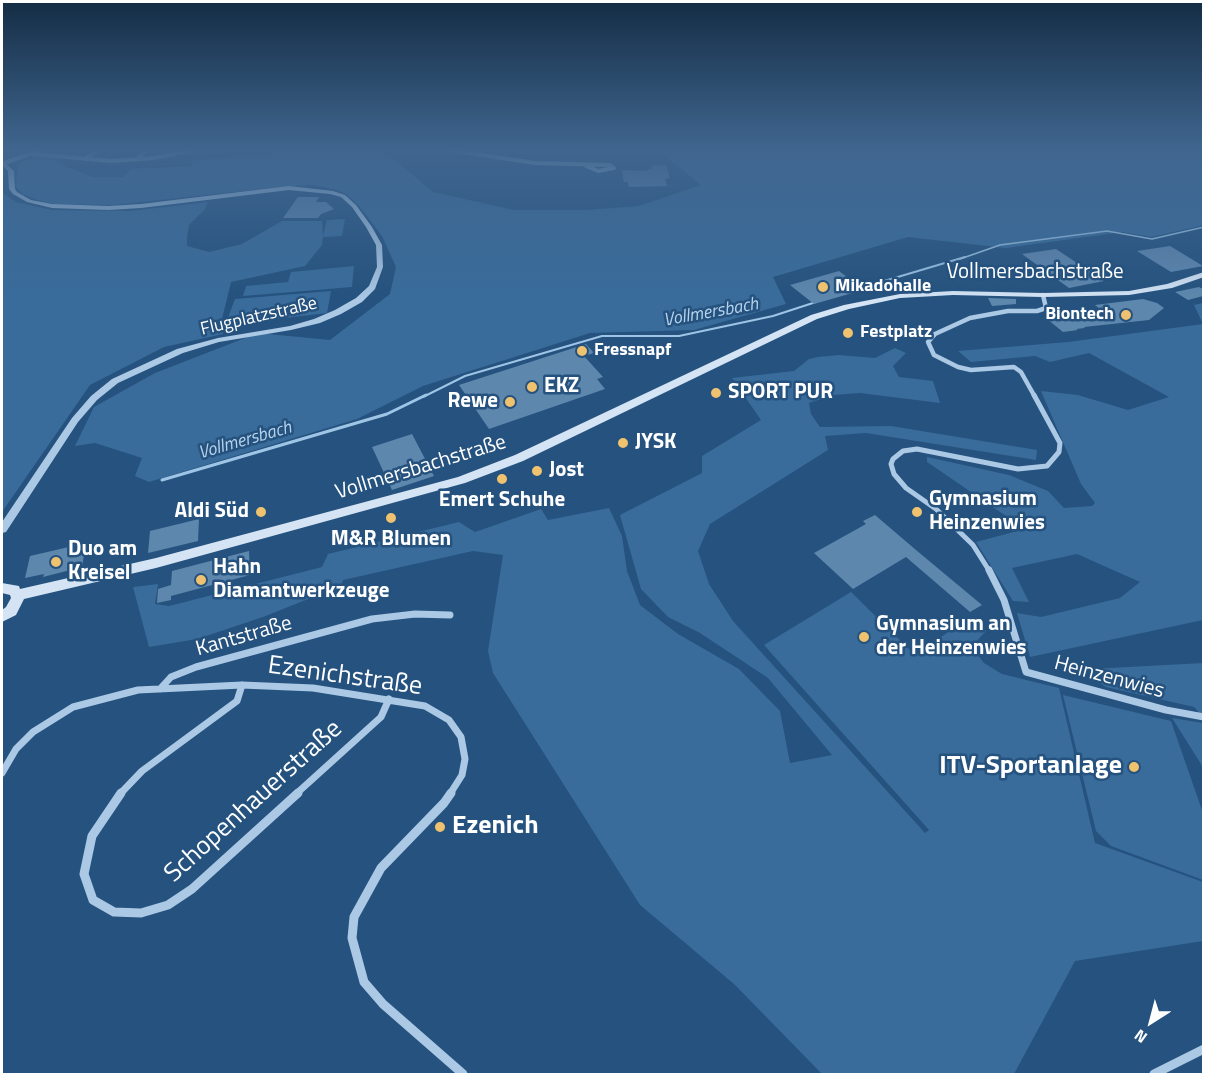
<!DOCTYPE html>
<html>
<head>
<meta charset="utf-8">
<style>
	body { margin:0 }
	#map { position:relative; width:1205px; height:1076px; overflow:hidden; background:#25527e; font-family:"Titillium Web",sans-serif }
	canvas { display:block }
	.frame { position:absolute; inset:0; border:3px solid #fff; pointer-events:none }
	.north { position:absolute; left:1121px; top:992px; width:60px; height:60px; -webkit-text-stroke:4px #25527e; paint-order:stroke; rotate:216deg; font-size:16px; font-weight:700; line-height:24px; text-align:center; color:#fff }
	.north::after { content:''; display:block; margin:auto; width:21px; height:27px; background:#fff; clip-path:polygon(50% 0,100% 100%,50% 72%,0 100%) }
</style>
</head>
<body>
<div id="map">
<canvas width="1205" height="1076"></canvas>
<div class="frame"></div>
<div class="north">N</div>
</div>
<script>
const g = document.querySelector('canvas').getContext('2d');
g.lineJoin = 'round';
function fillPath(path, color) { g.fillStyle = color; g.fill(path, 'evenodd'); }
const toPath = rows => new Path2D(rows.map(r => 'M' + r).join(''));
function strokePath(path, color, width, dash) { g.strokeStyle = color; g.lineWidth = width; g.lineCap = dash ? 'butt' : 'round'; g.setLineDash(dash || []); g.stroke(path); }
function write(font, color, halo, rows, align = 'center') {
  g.font = font + ' "Titillium Web",sans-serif'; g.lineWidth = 5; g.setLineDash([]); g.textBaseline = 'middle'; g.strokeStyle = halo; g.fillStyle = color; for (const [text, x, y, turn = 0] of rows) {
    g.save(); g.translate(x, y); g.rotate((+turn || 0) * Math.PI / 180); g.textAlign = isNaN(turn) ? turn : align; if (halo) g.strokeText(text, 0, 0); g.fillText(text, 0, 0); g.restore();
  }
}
const green = toPath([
	[305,150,383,150,433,192,514,210,585,210,639,206,701,185,658,150,1203,150,1204,225,1152,237,1122,232,1006,248,908,237,773,277,786,304,694,330,590,333,423,386,357,419,149,482,135,476,142,458,95,443,75,446,94,407,155,373,258,333,330,340,390,294,396,267,382,236,359,206,346,194,337,190,313,185,290,186,113,205,55,204,37,200,23,194,16,187,18,164,33,157,60,159,57,161,65,166,93,177,123,177,131,169,192,166,193,161],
	[2,185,4,194,16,202,52,210,130,211,208,202,205,209,189,225,187,237,187,246,209,252,242,244,282,221,322,221,323,236,327,220,345,219,342,236,323,237,322,245,305,266,231,282,222,319,223,334,164,347,90,385,2,512],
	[354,266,352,287,243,296,246,286,288,282,291,272],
	[331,291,327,313,269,320,227,320,235,299],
	[1203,303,1203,620,1030,657,1017,613,1041,617,1120,598,1140,582,1077,554,1012,568,1029,602,1013,601,976,542,1025,529,927,462,927,457,1009,475,1048,491,1064,508,1092,506,1095,503,1081,484,1041,391,1078,395,1128,410,1169,397,1089,353,1050,362,1035,356,971,362,958,351,1068,342,1203,324,1194,305],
	[895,348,906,353,893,366,899,377,933,381,940,403,860,393,833,395,809,403,811,414,820,427,891,426,1037,450,1036,460,866,433,825,436,828,450,710,524,698,551,709,584,733,621,925,833,929,830,764,645,851,592,915,655,970,617,986,631,975,643,977,654,984,663,1002,674,1059,688,1095,843,1203,882,1203,941,1075,961,1014,1074,822,1074,734,984,640,905,493,673,488,651,503,555,473,551,343,580,341,586,263,617,197,639,149,647,133,587,158,584,155,604,169,606,322,567,328,554,459,522,475,532,541,509,548,520,609,508,622,536,627,571,640,605,678,634,739,669,780,711,790,763,832,755,768,678,700,633,668,617,641,589,620,515,702,473,702,456,761,420,732,378,794,371,809,359,818,357,839,355,875,358],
	[1203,663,1203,717,1194,707,1106,687,1089,676,1091,669],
	[1063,695,1171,721,1203,813,1203,880,1111,846,1096,831],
	[1172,718,1203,723,1203,770,1201,764]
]);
const streamFar2 = toPath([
	[960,259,1000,245,1107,231,1152,239,1204,227]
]);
const streamFar1 = toPath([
	[854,290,965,257],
	[423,397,465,376,602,336,679,336,773,316,816,302]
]);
const stream = toPath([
	[162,480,387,414,426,395]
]);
const building = toPath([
	[666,165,670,178,665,179,667,186,629,187,628,182,624,182,622,170,648,171,648,169,652,169,651,166],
	[298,197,319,197,316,202,326,202,334,209,321,214,318,218,283,218],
	[1170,246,1203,266,1171,272,1137,251],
	[1056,249,1104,281,1069,288,1022,254],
	[839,271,856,284,856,292,814,304,790,285],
	[1199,287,1203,289,1203,296,1188,300,1175,292],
	[988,298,1016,299,1016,304,992,306],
	[1143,299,1157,303,1164,308,1149,320,1084,327,1085,328,1076,329,1078,330,1063,332,1047,319,1057,318,1056,307,1106,314,1095,305],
	[586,344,594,353,584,356,603,377,597,379,605,389,489,429,459,385],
	[412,434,434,476,392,490,372,447],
	[875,515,916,550,982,605,970,612,906,557,853,589,814,553,866,524,863,521],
	[199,519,198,541,148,553,150,531],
	[86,543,82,567,43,577,44,574,25,578,30,556],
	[249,551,250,575,171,596,171,600,157,603,158,589,171,585,172,571]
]);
const minorFar4 = toPath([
	[450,150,535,163,610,165,614,168,598,171,586,166],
	[33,154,111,161,154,158,193,150],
	[85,159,98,150],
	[137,159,147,150],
	[4,163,41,150]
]);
const minorFar3 = toPath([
	[1035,397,1021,372,1014,367,971,370,958,367,934,355,928,342,935,334,970,318,1008,311,1037,311,1046,308,1043,295]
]);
const minorFar2 = toPath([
	[990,572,973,545,936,509,906,488,894,474,891,464,893,459,903,451,917,449,1018,469,1047,466,1059,452,1060,443,1034,395]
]);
const minorFar1 = toPath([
	[989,570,1004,600,1026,672,1166,710,1204,717],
	[160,689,171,677,196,667,372,619,415,614,450,615],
	[2,773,16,749,33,732,73,707,138,690,242,685,313,688,425,706,449,720,461,737,465,759,462,775,450,794],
	[120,794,142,771,237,701,242,685],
	[296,794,381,717,389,699]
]);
const minor = toPath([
	[121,793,92,836,84,874,93,900,114,912,141,913,168,905,192,889,298,793],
	[451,793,444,803,381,868,354,917,352,938,364,982,383,1004,463,1074],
	[1154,1074,1204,1049]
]);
const tertiary = toPath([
	[2,160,14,171,15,189,17,192,31,200,52,204,108,206,141,204,289,186,333,191,345,195,356,205,372,227,382,245,383,267,375,289,362,302,341,314,320,323,291,330,219,342,183,353,118,383,97,400,78,422,6,532,2,533,2,522,72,418,91,396,112,379,177,349,218,338,290,326,314,319,335,310,356,298,369,286,377,267,376,245,366,227,352,207,341,197,330,194,289,190,141,208,108,210,52,208,27,202,13,194,9,189,8,171,2,165,2,160]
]);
const secondary = toPath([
	[1204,272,1204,277,1172,288,1129,295,1043,297,953,295,900,298,849,309,817,319,523,461,465,483,156,568,24,599,16,615,2,622,2,610,6,607,11,598,10,595,2,593,2,583,19,586,20,589,156,558,458,477,515,455,811,315,844,305,900,294,953,291,1043,293,1129,291,1167,284,1204,272]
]);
const markers = [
	[823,287,6,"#efc26f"],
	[1126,315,6,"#efc26f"],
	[848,333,6,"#efc26f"],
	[582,351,6,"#efc26f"],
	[532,387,6,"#efc26f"],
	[716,393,6,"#efc26f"],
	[510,402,6,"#efc26f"],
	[623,443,6,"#efc26f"],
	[537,471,6,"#efc26f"],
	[502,479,6,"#efc26f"],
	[261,512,6,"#efc26f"],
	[917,512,6,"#efc26f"],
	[391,518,6,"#efc26f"],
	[56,562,6,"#efc26f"],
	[201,580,6,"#efc26f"],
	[864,637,6,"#efc26f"],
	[1134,767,6,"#efc26f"],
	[440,827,6,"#efc26f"]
];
const farPoinames = [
	["Mikadohalle",835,287],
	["Biontech",1114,315,"right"],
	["Festplatz",860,333],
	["Fressnapf",594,351]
];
const farWaternames = [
	["Vollmersbach",711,313,-10],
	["Vollmersbach",245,441,-16]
];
const farStreetnames = [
	["Flugplatzstraße",259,317,-13]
];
const streetNames = [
	["Vollmersbachstraße",1035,273],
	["Vollmersbachstraße",421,468,-17],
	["Kantstraße",244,637,-16],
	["Heinzenwies",1109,678,15]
];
const poiNames = [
	["EKZ",544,387],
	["SPORT PUR",728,393],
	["Rewe",498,402,"right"],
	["JYSK",635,443],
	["Jost",549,471],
	["Gymnasium",929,500],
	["Heinzenwies",929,524],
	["Emert Schuhe",502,501,"center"],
	["Aldi Süd",249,512,"right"],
	["M&R Blumen",391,540,"center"],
	["Duo am",68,550],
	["Kreisel",68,574],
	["Hahn",213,568],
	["Diamantwerkzeuge",213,592],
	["Gymnasium an",876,625],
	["der Heinzenwies",876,649]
];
const nearStreetnames = [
	["Ezenichstraße",345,677,8],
	["Schopenhauerstraße",254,802,-42]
];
const nearPoinames = [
	["ITV-Sportanlage",1122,767],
	["Ezenich",452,827,"left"]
];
fillPath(green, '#396c9b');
strokePath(streamFar2, '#9fc5e6', 1.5);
strokePath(streamFar1, '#9fc5e6', 2);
strokePath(stream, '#9fc5e6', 3);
fillPath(building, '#5e87ae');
strokePath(minorFar4, '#abc9e5', 4);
strokePath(minorFar3, '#abc9e5', 4.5);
strokePath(minorFar2, '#abc9e5', 5);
strokePath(minorFar1, '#abc9e5', 7);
strokePath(minor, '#abc9e5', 9);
fillPath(tertiary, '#abc9e5');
fillPath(secondary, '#d4e4f5');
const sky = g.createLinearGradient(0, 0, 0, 300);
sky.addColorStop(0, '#142d45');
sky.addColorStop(0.5, '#40668f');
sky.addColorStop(1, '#40668f00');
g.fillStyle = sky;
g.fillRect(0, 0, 1205, 300);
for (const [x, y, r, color] of markers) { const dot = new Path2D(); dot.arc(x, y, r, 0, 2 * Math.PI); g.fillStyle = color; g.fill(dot); strokePath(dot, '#25527e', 2); }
write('bold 18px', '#fff', '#25527e', farPoinames, 'left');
write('italic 18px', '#b6d3ed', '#25527e', farWaternames);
write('18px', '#fff', '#25527e', farStreetnames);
write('21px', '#fff', '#25527e', streetNames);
write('bold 21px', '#fff', '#25527e', poiNames, 'left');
write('26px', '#fff', '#25527e', nearStreetnames);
write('bold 26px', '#fff', '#25527e', nearPoinames, 'right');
</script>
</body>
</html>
